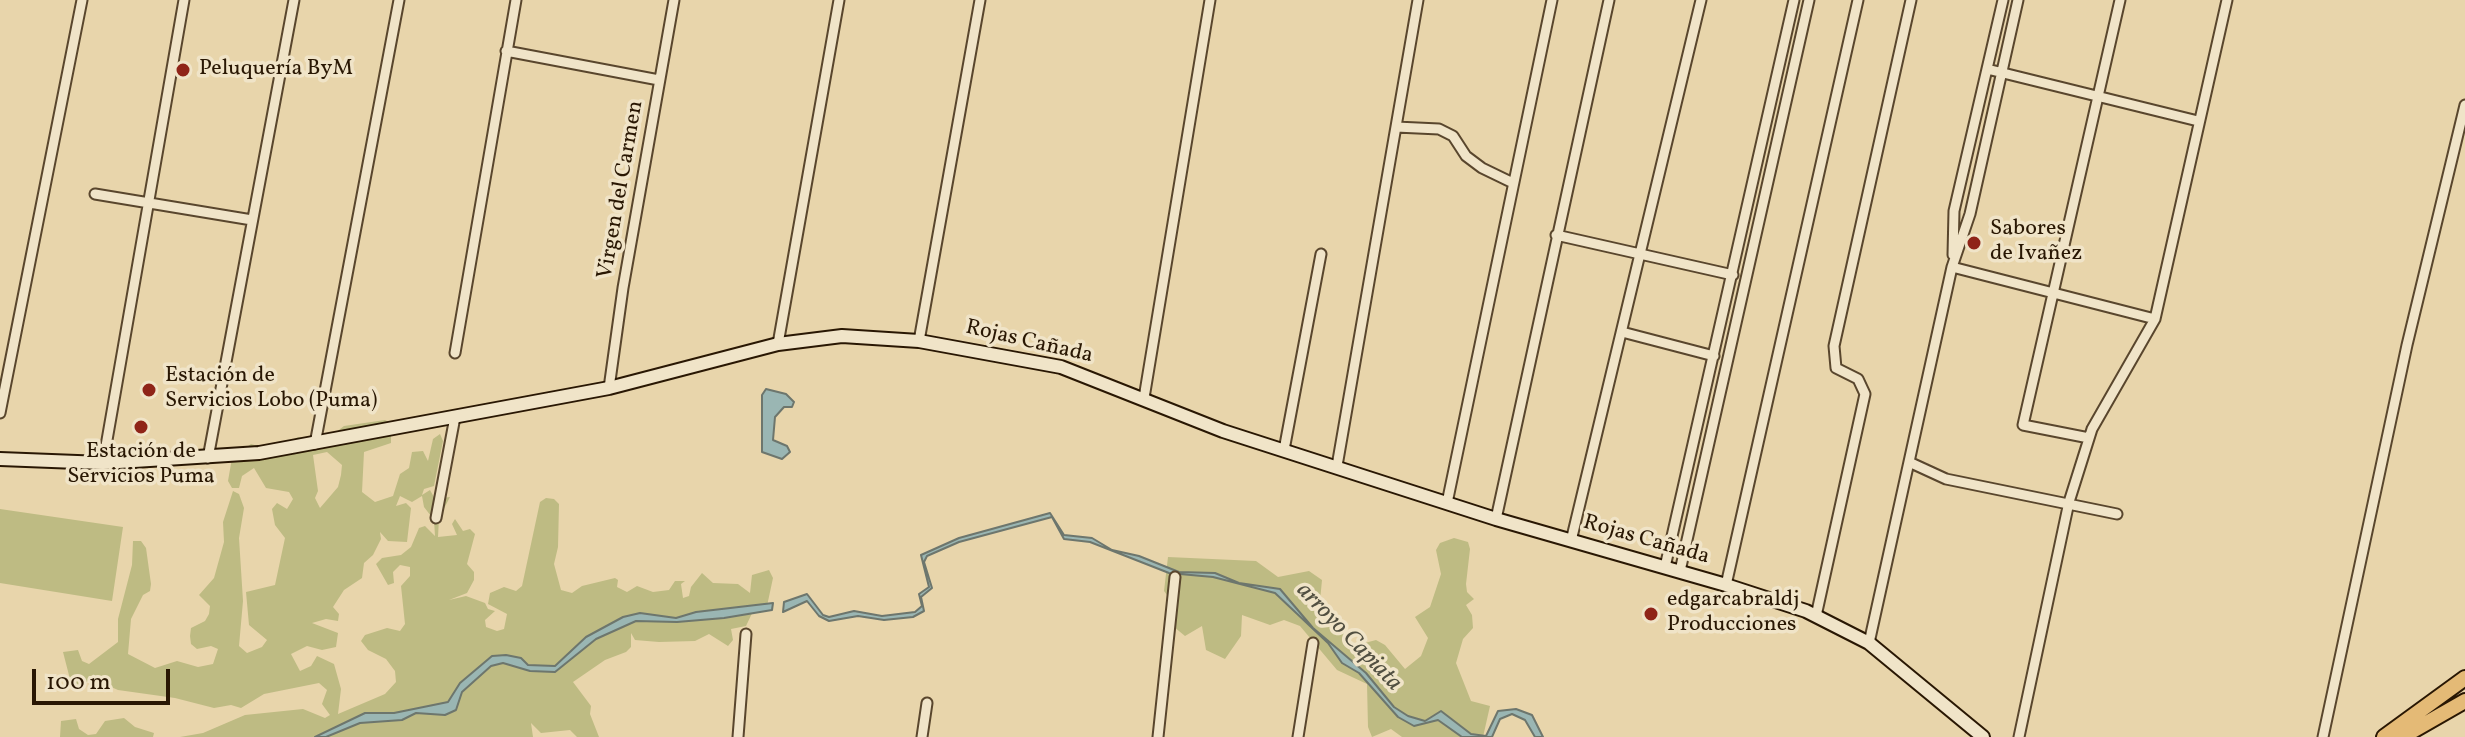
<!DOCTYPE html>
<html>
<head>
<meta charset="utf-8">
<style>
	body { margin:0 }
	#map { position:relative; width:2465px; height:737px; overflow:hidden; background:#e8d5ab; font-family:Vollkorn,serif }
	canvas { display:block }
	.scale { position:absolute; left:32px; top:669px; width:138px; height:36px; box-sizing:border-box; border:4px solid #291703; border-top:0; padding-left:10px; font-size:24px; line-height:28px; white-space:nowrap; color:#291703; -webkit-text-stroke:6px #f0e4c8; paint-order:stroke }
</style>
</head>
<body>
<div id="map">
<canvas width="2465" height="737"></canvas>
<div class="scale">100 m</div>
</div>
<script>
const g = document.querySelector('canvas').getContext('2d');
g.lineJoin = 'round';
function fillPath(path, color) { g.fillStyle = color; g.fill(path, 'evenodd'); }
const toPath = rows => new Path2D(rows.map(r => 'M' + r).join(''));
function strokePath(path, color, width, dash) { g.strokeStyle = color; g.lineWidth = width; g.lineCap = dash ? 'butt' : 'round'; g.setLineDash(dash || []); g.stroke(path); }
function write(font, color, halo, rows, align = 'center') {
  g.font = font + ' Vollkorn,serif'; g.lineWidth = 7; g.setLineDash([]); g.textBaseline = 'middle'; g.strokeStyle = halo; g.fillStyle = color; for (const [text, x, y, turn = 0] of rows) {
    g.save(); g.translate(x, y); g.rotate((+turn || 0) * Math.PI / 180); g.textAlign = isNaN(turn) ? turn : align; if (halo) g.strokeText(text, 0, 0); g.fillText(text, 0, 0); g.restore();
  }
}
const green = toPath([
	[385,420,391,423,391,443,364,452,362,492,375,502,393,496,400,474,409,468,412,452,423,451,428,461,433,439,440,434,443,441,434,486,424,489,422,495,430,490,435,499,450,497,439,518,438,537,457,535,452,524,455,519,463,531,470,529,475,534,467,564,474,572,474,580,467,593,449,600,466,596,485,603,488,609,495,611,485,620,486,627,497,631,504,629,507,614,488,604,490,593,504,587,516,591,522,586,540,502,546,498,554,499,559,504,558,547,554,564,561,590,572,593,582,586,615,578,618,580,617,587,627,592,637,586,653,592,669,590,675,581,685,581,681,584,683,598,689,596,691,587,702,573,713,583,738,584,750,593,752,575,769,570,773,578,767,606,755,607,746,626,731,629,733,640,728,646,709,634,695,641,659,642,635,640,631,633,631,647,626,652,605,660,573,682,591,706,590,714,599,737,577,737,570,730,541,733,531,723,533,737,180,737,203,733,245,715,303,709,325,718,330,715,322,704,327,690,319,683,264,694,241,708,231,705,214,708,175,698,118,690,93,679,79,685,71,683,63,652,78,650,82,661,89,664,118,642,118,619,132,565,133,541,141,541,146,548,151,584,150,591,143,595,131,619,128,654,155,668,177,661,198,667,213,664,218,649,211,646,197,649,191,644,190,636,191,628,205,621,209,614,210,606,199,595,214,578,224,542,223,522,233,491,239,494,244,508,239,538,243,601,239,646,247,653,262,647,267,640,249,625,246,592,275,585,285,538,275,525,272,509,277,503,287,509,293,499,289,492,266,488,254,468,242,476,239,488,232,488,228,481,232,458,251,444,273,450,298,437,323,442,344,426],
	[327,452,342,465,341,475,338,487,320,508,315,498,318,491,313,455],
	[400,496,412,502,422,496,424,507,434,520,435,536,425,526,419,528,411,547,401,555,382,558,376,564,388,585,394,583,393,572,400,565,410,567,410,576,401,586,405,624,400,631,387,628,365,635,361,641,368,650,386,659,395,671,396,682,385,694,338,714,341,689,334,664,317,656,311,666,300,671,291,654,307,646,322,650,336,647,338,633,312,623,326,619,338,621,339,614,333,607,344,590,362,578,364,563,373,555,381,539,380,532,388,541,407,542,411,508,406,503,396,506],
	[0,509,123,527,112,601,0,583],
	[1454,538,1468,542,1470,549,1466,584,1467,592,1474,599,1466,605,1472,615,1473,628,1463,639,1456,663,1471,701,1490,706,1483,737,1402,737,1391,729,1372,737,1368,727,1367,684,1337,670,1300,626,1284,620,1270,625,1242,615,1241,636,1225,659,1206,650,1202,626,1185,636,1168,622,1170,599,1164,591,1168,557,1256,561,1278,577,1309,571,1322,580,1320,601,1313,609,1320,620,1341,625,1345,628,1344,636,1350,642,1361,644,1376,640,1385,645,1405,669,1421,656,1428,638,1415,617,1430,607,1441,574,1436,550,1440,543],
	[124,718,135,727,154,733,153,737,60,737,61,721,76,719,79,729,88,735,96,734,105,721]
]);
const water = toPath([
	[766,389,786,394,794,402,792,407,784,407,775,417,773,440,787,446,790,452,782,459,762,452,762,395,766,389],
	[1050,513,1064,535,1092,538,1112,550,1139,556,1179,572,1215,573,1239,583,1280,589,1313,628,1366,673,1394,707,1408,716,1425,721,1441,711,1471,734,1486,736,1498,711,1516,709,1532,715,1543,737,1535,737,1525,720,1512,714,1500,719,1492,737,1462,737,1438,720,1414,726,1398,717,1359,673,1342,663,1328,643,1275,593,1213,577,1169,573,1090,542,1064,539,1052,517,959,542,927,556,924,562,932,588,921,597,924,611,913,617,884,620,858,616,829,621,819,616,807,601,783,612,784,602,807,594,823,615,829,617,854,611,882,616,915,612,922,606,919,594,929,587,921,555,959,538,1050,513],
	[773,603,772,610,724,618,677,622,636,621,596,639,555,672,530,671,503,663,491,666,462,692,456,710,445,715,416,713,402,720,360,723,326,737,315,737,365,713,394,713,448,702,460,683,492,656,506,655,521,658,528,665,555,666,586,637,623,617,640,613,676,618,696,612,773,603]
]);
const minor = toPath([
	[506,51,659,80],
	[1987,69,2198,121],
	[1396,127,1439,129,1453,136,1466,156,1482,168,1513,183],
	[95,194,252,220],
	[1556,235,1733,275],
	[1953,255,1954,211,2003,0],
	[1952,267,2155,319],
	[1622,332,1714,356],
	[919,341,980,0],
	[778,344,839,0],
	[455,353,516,0],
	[609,388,623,288,674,0],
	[1144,398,1210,0],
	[0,413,82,0],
	[2089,438,2023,425,2120,0],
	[315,444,399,0],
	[1284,450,1321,254],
	[208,458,294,0],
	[1909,462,1946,479,2117,514],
	[103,463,184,0],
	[1337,466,1418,0],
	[1447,503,1552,0],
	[436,518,455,417],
	[1496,519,1609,0],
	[1571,541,1701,0],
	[1665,567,1794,0],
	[1680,571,1809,0],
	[1726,585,1858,0],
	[1816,616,1865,394,1858,379,1836,368,1834,346,1911,0],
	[1869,643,1952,267,1970,214,2018,0],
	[738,737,746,634],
	[922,737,927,703],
	[1158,737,1175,577],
	[1298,737,1313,643],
	[2019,737,2069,502,2092,429,2155,319,2227,0],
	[2323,737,2407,345,2465,105]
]);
const secondary = toPath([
	[0,459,103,463,259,453,609,388,778,344,842,336,919,341,1061,367,1223,431,1496,519,1726,585,1806,611,1869,643,1983,737]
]);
const primary = toPath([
	[2384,737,2465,678],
	[2402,737,2465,701]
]);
const markers = [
	[183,70,8,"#8f2418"],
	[1974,243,8,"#8f2418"],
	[149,390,8,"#8f2418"],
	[141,427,8,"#8f2418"],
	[1651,614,8,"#8f2418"]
];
const poiNames = [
	["Peluquería ByM",199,70],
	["Sabores",1990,230],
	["de Ivañez",1990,255],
	["Estación de",165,377],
	["Servicios Lobo (Puma)",165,402],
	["Estación de",141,453,"center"],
	["Servicios Puma",141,478,"center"],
	["edgarcabraldj",1667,601],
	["Producciones",1667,626]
];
const streetNames = [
	["Virgen del Carmen",622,190,-80],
	["Rojas Cañada",1029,343,13],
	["Rojas Cañada",1646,541,16]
];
const waterNames = [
	["arroyo Capiata",1348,638,46]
];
fillPath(green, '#bebb83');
fillPath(water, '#9ab6b3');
strokePath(water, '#6d766d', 2);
strokePath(minor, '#59462d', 13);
strokePath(secondary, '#291703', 16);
strokePath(primary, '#291703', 18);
strokePath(minor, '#f0e4c8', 9);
strokePath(secondary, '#f0e4c8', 12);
strokePath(primary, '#e4ba76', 14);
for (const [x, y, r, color] of markers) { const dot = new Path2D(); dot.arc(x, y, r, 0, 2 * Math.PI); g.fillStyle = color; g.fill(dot); strokePath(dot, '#f0e4c8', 3); }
write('22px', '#291703', '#f0e4c8', poiNames, 'left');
write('22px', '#291703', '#f0e4c8', streetNames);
write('italic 24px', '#514f41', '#f0e4c8', waterNames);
</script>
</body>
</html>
